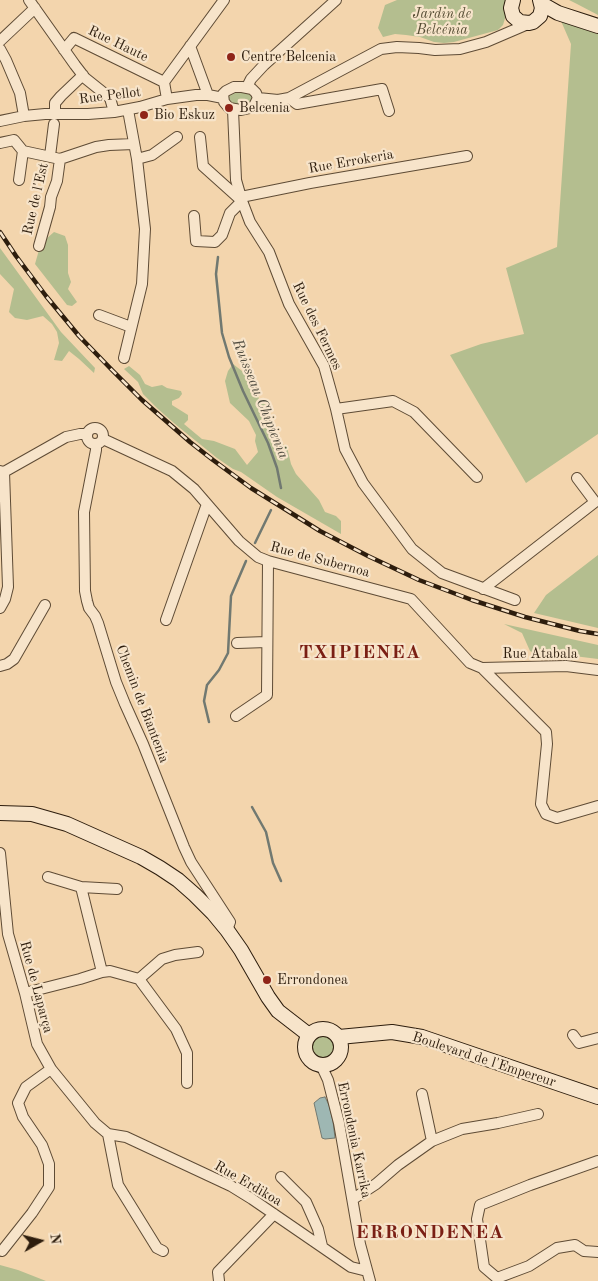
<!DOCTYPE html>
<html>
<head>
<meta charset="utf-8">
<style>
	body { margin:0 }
	#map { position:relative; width:598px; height:1281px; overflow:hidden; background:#f3d5ad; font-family:"Old Standard TT",serif }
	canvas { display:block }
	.north { position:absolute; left:15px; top:1216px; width:50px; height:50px; -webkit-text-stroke:4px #f7e4ca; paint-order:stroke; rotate:82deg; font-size:14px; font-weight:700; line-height:20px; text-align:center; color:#2d1d0d }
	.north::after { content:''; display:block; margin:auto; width:18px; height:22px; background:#2d1d0d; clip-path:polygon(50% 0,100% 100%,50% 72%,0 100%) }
</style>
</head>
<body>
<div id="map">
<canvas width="598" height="1281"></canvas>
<div class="north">N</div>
</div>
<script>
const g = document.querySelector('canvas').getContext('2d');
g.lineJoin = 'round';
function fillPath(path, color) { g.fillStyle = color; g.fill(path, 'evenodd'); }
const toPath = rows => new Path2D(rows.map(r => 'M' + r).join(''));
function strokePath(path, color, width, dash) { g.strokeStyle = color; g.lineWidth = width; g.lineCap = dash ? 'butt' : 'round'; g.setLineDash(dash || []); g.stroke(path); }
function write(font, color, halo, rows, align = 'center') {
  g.font = font + ' "Old Standard TT",serif'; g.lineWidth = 4.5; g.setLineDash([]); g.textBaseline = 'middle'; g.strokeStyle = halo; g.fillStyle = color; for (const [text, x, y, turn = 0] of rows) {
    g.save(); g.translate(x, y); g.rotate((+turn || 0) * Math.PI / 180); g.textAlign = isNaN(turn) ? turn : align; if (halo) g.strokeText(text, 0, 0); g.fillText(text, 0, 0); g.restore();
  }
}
const green = toPath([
	[397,0,507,0,505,4,506,15,503,25,498,30,454,42,444,43,434,42,420,37,406,35,395,34,383,37,378,28,385,5],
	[569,0,598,0,598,15,577,4],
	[561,21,598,34,598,434,526,483,450,355,481,344,524,334,506,268,557,247,571,44],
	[246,90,251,94,253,97,252,100,248,105,235,105,230,103,229,97,232,92],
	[54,232,65,236,68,245,68,273,71,282,68,289,77,302,72,306,67,305,35,264,39,250,46,239],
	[0,248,61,332,95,368,94,373,79,359,69,351,62,361,54,360,59,343,57,332,52,324,43,316,27,320,15,318,9,312,14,289,0,274],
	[233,364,242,371,250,382,257,386,259,401,268,406,270,424,276,440,287,447,291,464,296,474,319,500,325,512,336,516,341,521,341,534,277,497,241,472,233,469,217,458,175,424,158,409,143,394,138,382,124,369,129,366,140,375,145,384,152,387,162,385,167,388,181,391,182,394,179,398,172,401,172,405,188,415,188,420,184,424,202,439,214,441,235,449,247,465,258,452,255,441,256,435,249,421,230,403,225,381,228,371],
	[598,555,598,628,534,613,546,595],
	[504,624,598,645,598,659,566,655,540,657,530,651,522,633],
	'305 1047a18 18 0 1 1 36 0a18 18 0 1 1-36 0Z',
	[0,1265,18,1270,46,1281,0,1281]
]);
const water = toPath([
	[325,1097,329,1105,333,1121,335,1138,325,1139,322,1138,314,1103,320,1098,325,1097]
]);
const stream = toPath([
	[218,257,216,274,222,333,229,357,243,391,268,443,277,468,281,488],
	[255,543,271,510],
	[209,722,204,701,207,685,219,670,228,653,231,596,246,561],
	[252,807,266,832,273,863,281,881]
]);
const street = toPath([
	[29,0,75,65,85,78,110,98,114,112],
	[0,41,35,8],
	[190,46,208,95],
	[0,49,6,60,20,93,24,116],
	[64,50,74,38,164,82],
	[234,87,242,87,252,89,256,93,258,98,254,106,250,108,241,110,229,108,224,102,223,94,226,91,234,87],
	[247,87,251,79,264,65,336,0],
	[258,98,278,100,289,98,381,49,397,47,419,48,435,50,460,49,486,42,528,24],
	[289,98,297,104,382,89,389,111],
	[167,99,164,82,224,0],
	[233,110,236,180,242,201,250,222,269,252,289,304,324,366,336,409,345,449,363,483,412,549,442,573,515,600],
	[55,114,55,103,61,96,83,75],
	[0,121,24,116,45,114,88,114,114,112,140,107,167,99,196,95,208,95,223,98],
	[0,143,14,140,23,151,60,159,96,147,109,145,134,144],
	[50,156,54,124],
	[137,159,152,155,177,137],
	[19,180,23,151],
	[241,197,310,183,467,156],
	[194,216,196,241,215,242,222,235,230,213,242,201,203,166,200,137],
	[39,246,50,207,51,197,57,181,60,159],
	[99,315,131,327],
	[124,358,142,284,145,229,137,159,128,110],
	[336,409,393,401,414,412,477,477],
	'87 436a8 8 0 1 1 16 0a8 8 0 1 1-16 0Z',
	[103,439,172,471,194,489,239,541,258,557,268,561,411,599,470,663,482,668,546,732,547,744,541,804,546,814,557,818,598,806],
	[96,444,96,450,84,512,85,591,87,601,89,608,95,616,98,623,116,682,125,704,143,744,184,847,191,862,230,922,227,930],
	[0,471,4,472,66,437,80,434,87,434],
	[483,589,595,502,577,478],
	[0,608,5,599,8,587,4,472],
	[166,620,207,504],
	[237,643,267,642],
	[0,666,7,664,14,659,45,605],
	[482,668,566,666,598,670],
	[236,716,267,695,268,561],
	[0,853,8,934,25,993,37,1044,51,1069,95,1123,108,1134],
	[48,877,81,887,117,889],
	[81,887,102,972],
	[139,979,162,959,175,955,198,952],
	[25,993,80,979,102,972,110,971,139,979,176,1029,187,1053,187,1083],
	[573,1035,579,1043,598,1038],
	[321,1065,328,1080,339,1123,360,1244,370,1281],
	[422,1094,432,1141],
	[108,1134,126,1137,231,1186,252,1199,351,1267,367,1271],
	[108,1134,118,1185,157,1248,163,1251],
	[281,1177,306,1202,318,1229,322,1246],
	[353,1199,376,1184,398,1165,432,1141,462,1129,498,1123,538,1114],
	[2,1251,32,1213,49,1187,49,1164,42,1145,23,1117,18,1103,26,1087,51,1069],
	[497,1278,484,1267,477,1219,480,1205,530,1185,598,1161],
	[219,1281,218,1272,274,1214],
	[498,1281,497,1278,529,1266,557,1248,575,1245,584,1251,598,1252]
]);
const secondary = toPath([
	[513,0,511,8,513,16,520,22,529,23,533,22,540,16,542,8,540,0],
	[542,4,558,13,598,26],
	[0,813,32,814,67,824,141,857,160,868,178,880,195,895,213,913,227,930,241,950,268,997,278,1011,309,1035],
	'305 1047a18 18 0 1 1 36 0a18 18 0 1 1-36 0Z',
	[339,1037,392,1032,422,1037,598,1097]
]);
const rail = toPath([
	[0,232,16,256,46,296,79,336,112,370,142,400,190,442,213,460,251,488,320,531,368,556,419,580,472,600,525,617,580,631,598,634]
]);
const markers = [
	[231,57,5,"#8f2418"],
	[229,108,5,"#8f2418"],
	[144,115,5,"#8f2418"],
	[267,980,5,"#8f2418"]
];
const parkNames = [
	["Jardin de",442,14],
	["Belcénia",442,30]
];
const streetNames = [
	["Rue Haute",118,44,26],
	["Rue Pellot",110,96,-7],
	["Rue Errokeria",351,162,-10],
	["Rue de l'Est",36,199,-77],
	["Rue des Fermes",317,326,64],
	["Rue de Subernoa",320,560,15],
	["Rue Atabala",540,654],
	["Chemin de Biantenia",142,704,69],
	["Rue de Laparça",36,987,75],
	["Boulevard de l'Empereur",484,1060,18],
	["Errondenia Karrika",354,1140,78],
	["Rue Erdikoa",248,1184,30]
];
const poiNames = [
	["Centre Belcenia",241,57],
	["Belcenia",239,108],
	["Bio Eskuz",154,115],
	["Errondonea",277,980]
];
const waterNames = [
	["Ruisseau Chipienia",260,399,68]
];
const districtNames = [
	["TXIPIENEA",360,653],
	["ERRONDENEA",430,1233]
];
fillPath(green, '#b4be8f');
fillPath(water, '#9eb7b3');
strokePath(water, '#717971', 1);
strokePath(stream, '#717971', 2.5);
strokePath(street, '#5e4b35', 12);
strokePath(secondary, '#2d1d0d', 16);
strokePath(street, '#f7e4ca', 10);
strokePath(secondary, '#f7e4ca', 14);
strokePath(rail, '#2d1d0d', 4.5);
strokePath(rail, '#f7e4ca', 2.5, [8]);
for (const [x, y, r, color] of markers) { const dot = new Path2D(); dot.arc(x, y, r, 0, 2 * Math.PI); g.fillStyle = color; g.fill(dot); strokePath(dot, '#f7e4ca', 2); }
write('italic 14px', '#564d34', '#f7e4ca', parkNames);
write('14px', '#2d1d0d', '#f7e4ca', streetNames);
write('14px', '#2d1d0d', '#f7e4ca', poiNames, 'left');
write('italic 15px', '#4f4b3f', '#f7e4ca', waterNames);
g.letterSpacing = '1px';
write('bold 19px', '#7a1f14', '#f7e4ca', districtNames);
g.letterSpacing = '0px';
</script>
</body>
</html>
